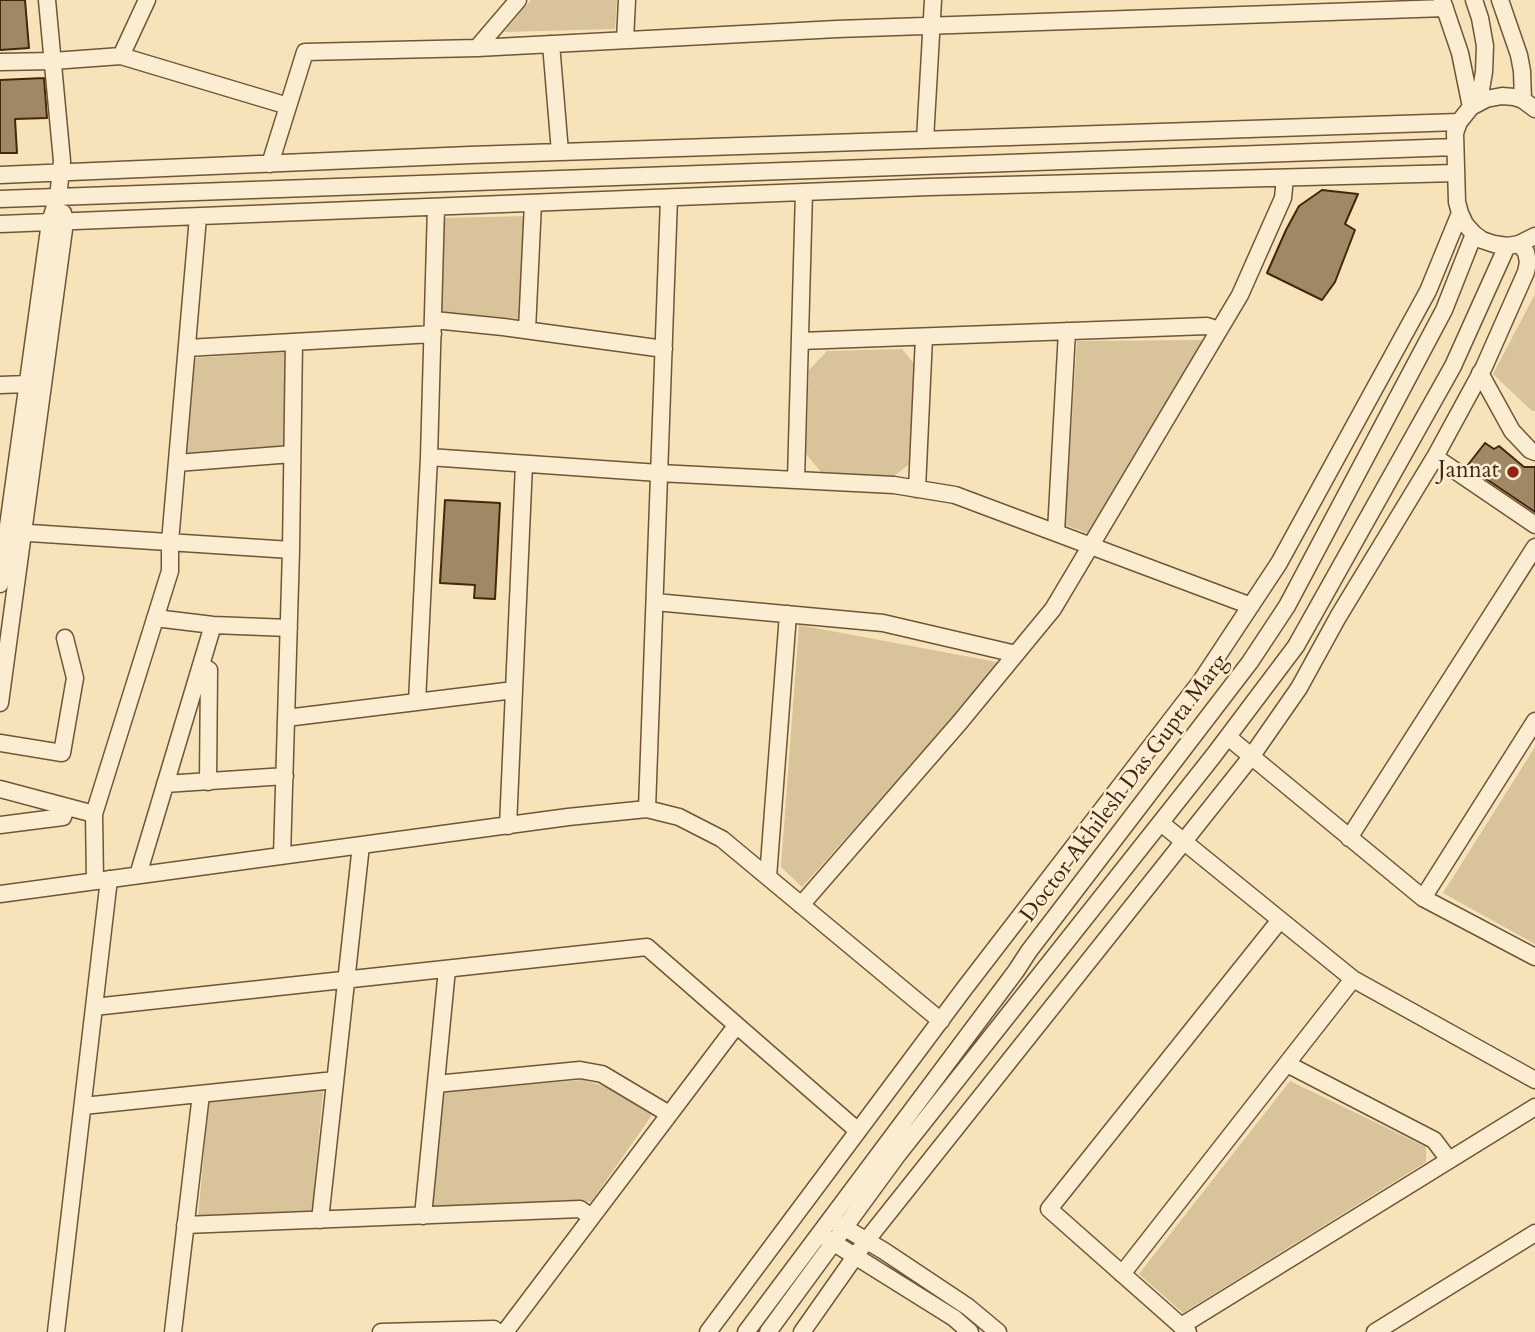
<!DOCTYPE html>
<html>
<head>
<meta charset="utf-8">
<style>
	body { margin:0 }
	canvas { display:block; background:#f7e3b9 }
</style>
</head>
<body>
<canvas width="1535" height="1332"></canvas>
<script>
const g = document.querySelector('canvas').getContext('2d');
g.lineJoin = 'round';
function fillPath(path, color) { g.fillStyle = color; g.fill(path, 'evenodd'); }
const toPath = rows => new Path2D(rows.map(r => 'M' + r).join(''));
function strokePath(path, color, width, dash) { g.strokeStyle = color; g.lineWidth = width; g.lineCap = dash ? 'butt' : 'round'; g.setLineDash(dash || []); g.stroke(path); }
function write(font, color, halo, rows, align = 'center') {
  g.font = font + ' Cardo,serif'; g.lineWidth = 5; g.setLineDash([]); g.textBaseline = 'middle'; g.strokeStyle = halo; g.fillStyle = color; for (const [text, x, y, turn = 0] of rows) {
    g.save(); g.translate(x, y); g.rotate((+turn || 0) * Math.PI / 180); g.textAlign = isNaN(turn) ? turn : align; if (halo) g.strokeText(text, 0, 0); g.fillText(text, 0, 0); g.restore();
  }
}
const green = toPath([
	[531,0,617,0,615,29,504,32],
	[527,216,520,319,441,314,444,218],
	[1535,294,1535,411,1532,411,1493,374],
	[1203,340,1090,534,1065,525,1077,341],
	[902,349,915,365,912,462,894,476,821,472,806,454,809,370,827,351],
	[285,352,284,449,183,453,193,358],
	[799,625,1002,663,802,887,781,867],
	[1535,747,1535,944,1443,893],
	[583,1080,610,1088,652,1115,591,1202,576,1200,431,1207,443,1092],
	[1290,1081,1426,1147,1426,1162,1183,1313,1139,1274],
	[323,1091,312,1212,198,1216,209,1102]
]);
const building = toPath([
	[0,0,25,0,29,48,0,50,0,0],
	[44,78,47,118,15,119,17,153,0,153,0,80,44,78],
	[1322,190,1358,194,1345,224,1355,230,1335,282,1322,300,1267,273,1286,230,1299,206,1322,190],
	[1485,443,1494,449,1499,446,1524,467,1535,467,1535,512,1467,466,1485,443],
	[445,500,500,503,495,599,474,598,475,585,440,583,445,500]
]);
const minor = toPath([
	[1442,0,1460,53,1471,107],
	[1474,0,1480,18,1485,46,1484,72,1479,101],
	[1500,0,1519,55,1522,71,1523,100],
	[625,40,627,0],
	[551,44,560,152],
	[477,48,518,0],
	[121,56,147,0],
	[0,62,53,61,121,56,288,106],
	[1535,109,1523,100,1514,97,1502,96,1486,99,1471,107,1459,122,1455,133,1457,202,1460,213,1465,224,1474,234,1482,240,1494,244,1507,246,1519,244,1535,236],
	[925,140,933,0],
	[270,164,305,52,477,48,837,29,1445,8],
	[0,175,470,155,1459,122],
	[0,199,1455,147],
	[0,224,929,187,1456,173],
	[434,320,503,327,664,349],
	[527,330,533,203],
	[800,341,1207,326,1219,330],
	[187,348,433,334],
	[1480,373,1512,431,1530,450,1535,452],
	[0,385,27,384],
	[429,457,659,473,894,485,955,495,1251,606],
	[1435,457,1535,525],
	[177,463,292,454],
	[796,480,804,192],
	[917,489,924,337],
	[14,532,291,550],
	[1056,532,1067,331],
	[0,584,50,222,58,197,62,161,47,0],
	[655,602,883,623,1016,654],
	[155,618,213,625,289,628],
	[201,665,209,670,208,782],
	[417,702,429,457,436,207],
	[0,703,65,222,63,213],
	[286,718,514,690],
	[1228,737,1423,898,1535,957],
	[0,743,62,753,75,678,65,638],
	[165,784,285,776],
	[0,789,94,814],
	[647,809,669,198],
	[1161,823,1353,979,1535,1080],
	[0,825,63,817,66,807],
	[508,826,524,464],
	[1349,838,1535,547],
	[282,856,291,550,294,342],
	[138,875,213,625],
	[768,877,788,614],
	[95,881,94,814,170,571,170,542,198,217],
	[0,894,568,817,647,809,679,817,722,839,941,1021],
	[1423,898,1535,721],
	[801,905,960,722,1053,609,1240,295,1283,198,1285,178],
	[94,1007,647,947,858,1131],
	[1287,1064,1434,1140,1449,1160],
	[436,1084,580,1070,602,1074,669,1114],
	[83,1106,335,1080],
	[423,1216,447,969],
	[320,1220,361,845],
	[835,1222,884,1251,968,1307,998,1332],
	[185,1225,580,1209,591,1217],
	[826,1238,954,1318,970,1332],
	[1122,1274,1353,979],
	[1181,1326,1535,1107],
	[56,1332,109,879],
	[173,1332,201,1094],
	[381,1332,494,1329,497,1332],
	[505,1332,736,1026],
	[708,1332,964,989,1201,681,1279,563,1428,291,1460,213],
	[746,1332,1016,971,1029,951,1250,662,1287,606,1444,310,1474,234],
	[768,1332,899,1153,1214,755,1296,646,1453,366,1507,246],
	[802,1332,866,1241,1251,757,1299,688,1338,617,1435,457,1484,367,1526,272,1528,262,1526,252,1519,244],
	[1188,1332,1049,1209,1280,920],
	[1375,1332,1535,1233]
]);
const markers = [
	[1513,472,7,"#8f2418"]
];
const poiNames = [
	["Jannat",1499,472]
];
const streetNames = [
	["Doctor Akhilesh Das Gupta Marg",1125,789,-53]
];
fillPath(green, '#d8c39b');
fillPath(building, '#a18865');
strokePath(building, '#43260b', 2);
strokePath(minor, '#705536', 19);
strokePath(minor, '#faedd2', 16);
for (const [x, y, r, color] of markers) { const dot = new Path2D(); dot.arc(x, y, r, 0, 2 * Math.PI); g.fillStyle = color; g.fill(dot); strokePath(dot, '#faedd2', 2.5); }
write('23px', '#43260b', '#faedd2', poiNames, 'right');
write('23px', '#43260b', '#faedd2', streetNames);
</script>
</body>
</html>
